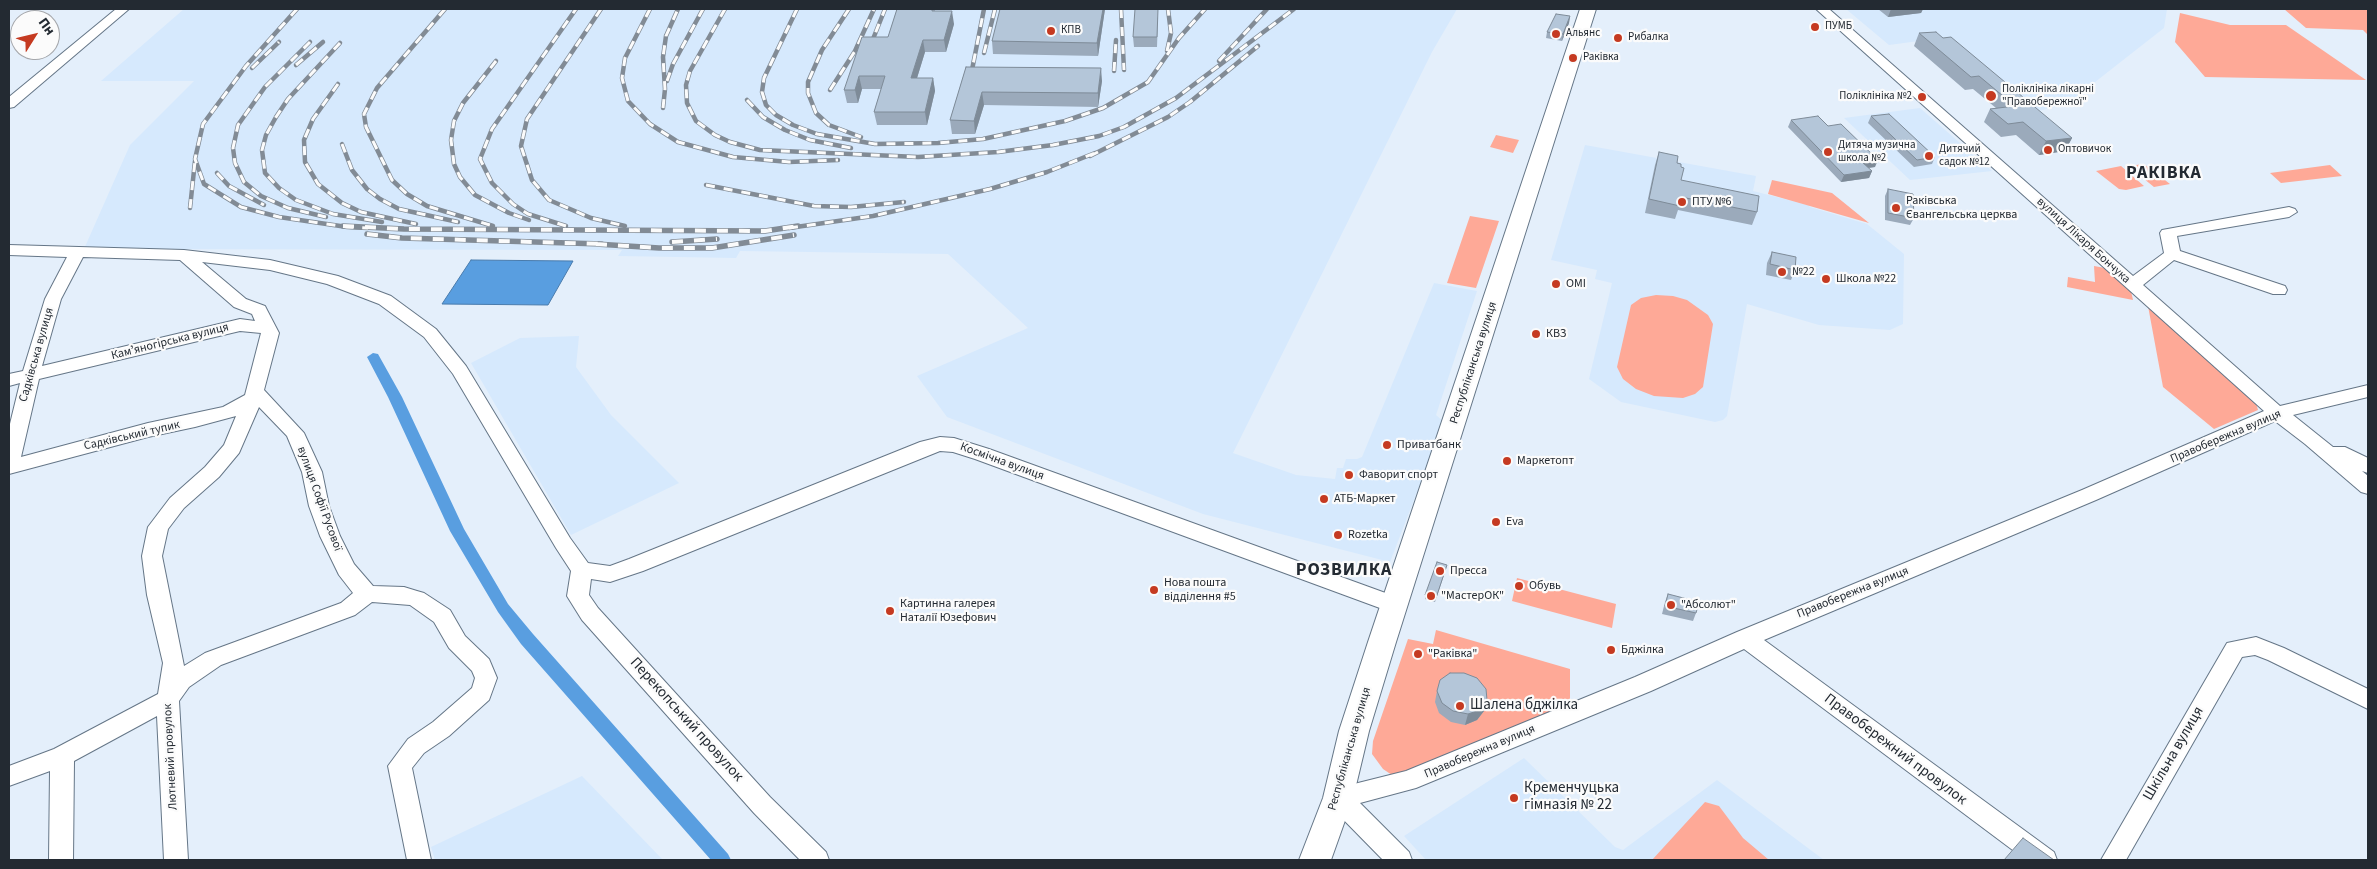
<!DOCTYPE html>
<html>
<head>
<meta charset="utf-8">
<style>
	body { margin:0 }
	#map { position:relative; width:2377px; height:869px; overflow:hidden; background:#e4effb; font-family:"Source Sans 3",sans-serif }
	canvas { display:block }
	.frame { position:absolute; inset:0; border:10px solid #232a32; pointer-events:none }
	.north { position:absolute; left:10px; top:10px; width:50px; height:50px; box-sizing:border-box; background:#fbfbfb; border:1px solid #a5a7ab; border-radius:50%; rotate:54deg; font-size:14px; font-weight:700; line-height:20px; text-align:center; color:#232a32 }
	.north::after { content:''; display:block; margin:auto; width:18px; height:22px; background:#c53a21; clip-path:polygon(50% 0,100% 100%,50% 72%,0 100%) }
</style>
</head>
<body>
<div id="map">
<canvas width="2377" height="869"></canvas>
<div class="frame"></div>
<div class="north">Пн</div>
</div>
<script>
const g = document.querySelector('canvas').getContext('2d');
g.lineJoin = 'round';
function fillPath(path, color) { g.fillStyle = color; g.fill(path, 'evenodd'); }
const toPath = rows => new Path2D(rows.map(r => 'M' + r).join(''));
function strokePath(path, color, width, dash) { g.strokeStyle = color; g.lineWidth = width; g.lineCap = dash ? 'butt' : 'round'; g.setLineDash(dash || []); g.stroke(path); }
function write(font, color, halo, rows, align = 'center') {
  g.font = font + ' "Source Sans 3",sans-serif'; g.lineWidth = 4.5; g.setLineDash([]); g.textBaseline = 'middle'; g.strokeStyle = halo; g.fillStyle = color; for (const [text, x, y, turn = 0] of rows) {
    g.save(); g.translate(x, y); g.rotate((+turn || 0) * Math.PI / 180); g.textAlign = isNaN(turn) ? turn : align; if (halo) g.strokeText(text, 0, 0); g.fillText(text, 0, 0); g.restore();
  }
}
const built = toPath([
	[184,9,1457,9,1432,52,1233,453,1296,475,1335,479,1337,468,1343,468,1346,459,1357,459,1362,457,1434,283,1477,291,1436,415,1444,422,1390,562,1203,514,947,417,917,376,1028,328,948,254,740,251,736,258,618,256,622,250,84,249,130,145,194,81,101,81],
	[1846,9,2167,9,2164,28,2067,104,2034,112,1941,38,1889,45],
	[1920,108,1992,171,1910,180,1844,118],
	[1585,145,1756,176,1753,191,1808,205,1810,207,1867,224,1904,254,1903,324,1890,330,1819,325,1747,304,1727,416,1723,420,1715,422,1621,402,1589,379,1612,283,1595,279,1597,270,1551,260],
	[579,336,576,367,611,415,679,483,571,535,471,363,520,338],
	[1524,758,1615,847,1623,850,1717,780,1824,860,1426,860,1404,836],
	[582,776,663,860,435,860,431,847]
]);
const green = toPath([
	[2284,9,2368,9,2368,35,2363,30,2306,28],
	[2180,13,2230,25,2286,25,2366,80,2205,77,2175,42],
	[1496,135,1519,140,1513,153,1490,147],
	[2144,164,2170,184,2154,187,2128,166],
	[2330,165,2342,176,2281,183,2270,173],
	[2121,166,2144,186,2126,190,2119,189,2096,171],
	[1772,180,1832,193,1869,223,1768,194],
	[1470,216,1499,221,1476,288,1447,283],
	[2094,266,2105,268,2131,291,2133,300,2067,287,2068,277,2095,282],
	[1656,295,1673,296,1687,300,1708,315,1713,324,1703,387,1695,394,1683,398,1654,396,1636,389,1623,379,1617,367,1631,305,1641,298],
	[2148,306,2256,403,2258,410,2214,429,2163,387],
	[1517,578,1616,604,1612,628,1512,601],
	[1436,630,1570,669,1570,705,1404,774,1392,775,1383,769,1372,754,1373,741,1408,639,1433,644],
	[1705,802,1719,806,1743,838,1769,860,1652,860]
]);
const water = toPath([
	[471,260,573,261,548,305,442,304,471,260]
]);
const canal = toPath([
	[373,353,378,354,402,397,464,529,508,604,533,634,728,854,731,860,711,860,521,644,498,612,450,531,388,397,367,357,373,353]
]);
const minor = toPath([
	[116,9,129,9,14,107,9,108,9,97,116,9],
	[1816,9,1829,9,2133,276,2164,253,2160,233,2162,230,2289,207,2295,209,2297,212,2289,217,2177,236,2180,251,2285,286,2287,290,2285,294,2273,294,2174,260,2143,285,2280,406,2368,385,2368,397,2293,415,2333,447,2345,447,2368,458,2368,473,2362,471,2368,476,2368,494,2361,492,2305,444,2275,421,2096,500,1764,640,2054,852,2057,860,2026,860,1744,649,1651,691,1416,788,1360,803,1409,852,1412,860,1383,860,1330,806,1326,798,1330,790,1406,771,1635,677,1737,632,2082,490,2264,411,1816,9],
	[9,245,184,250,270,260,338,276,391,296,436,329,466,366,570,538,588,563,610,566,629,559,920,442,940,437,954,438,989,449,1402,599,1406,605,1402,611,1395,613,1388,611,975,459,953,452,940,451,643,571,610,582,591,579,589,595,598,608,770,797,826,852,829,860,800,860,754,813,582,620,567,596,571,571,556,548,453,374,424,337,379,304,327,284,270,270,202,262,246,299,265,306,267,310,279,333,264,390,304,433,322,472,329,506,340,536,354,564,373,586,404,587,417,591,424,593,450,610,465,636,489,659,497,678,489,700,449,736,424,753,412,768,431,860,407,860,388,766,408,739,433,722,472,688,475,678,472,671,449,648,434,622,410,605,372,602,355,615,221,665,189,687,179,701,188,860,164,860,157,716,74,761,73,860,49,860,50,771,9,786,9,766,54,749,158,694,163,663,147,595,142,556,148,527,170,498,205,467,224,445,236,416,195,427,148,437,9,474,9,428,20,383,9,386,9,374,23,371,45,299,67,257,9,255,9,245],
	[83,257,180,260,234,307,252,314,255,321,240,319,42,366,61,299,83,257],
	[240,331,261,333,245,395,223,407,148,423,21,457,39,379,240,331],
	[259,407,287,436,302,472,309,506,320,536,339,575,353,593,341,603,205,653,184,666,162,556,168,529,184,508,219,477,239,453,259,407],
	[2256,637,2284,648,2368,689,2368,709,2268,660,2255,655,2242,657,2126,860,2101,860,2227,643,2256,637]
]);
const major = toPath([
	[1580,9,1596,9,1396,642,1369,731,1353,798,1331,860,1299,860,1323,798,1339,731,1368,642,1580,9]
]);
const railFar1 = toPath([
	[297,9,246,66,203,124,195,159,204,184,241,207,279,217,347,227,368,228],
	[445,9,377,88,364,114,366,127,392,180,407,194,427,206,493,226],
	[601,9,527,119,521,146,532,180,549,200,591,218,625,226],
	[650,9,625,58,622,78,628,101,650,124,678,142,733,157,789,162,838,160],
	[725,9,690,71,686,85,687,103,696,121,715,135,730,142,760,150,918,157,998,152,1053,145,1099,136,1124,127,1176,98,1294,9],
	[797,9,764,78,762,92,766,105,776,115,793,125,817,134,875,144,938,143,983,139,1065,121,1103,108,1148,82,1179,38,1205,9],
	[849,9,822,50,808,82,808,93,816,113,829,125,861,137],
	[1121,9,1124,70],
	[310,42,265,87,238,125,233,148,235,163,244,182,261,196,288,208,326,217],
	[340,43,288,99,276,117,266,135,262,150,265,173,279,188,296,200,333,214,382,222],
	[869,49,885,9],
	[1167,51,1171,33,1168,9],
	[984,53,995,9],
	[496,61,463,103,454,121,451,140,454,164,460,177,475,195,509,213,529,220],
	[1219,61,1267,9],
	[296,65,323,42],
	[252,68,279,42],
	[1114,71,1116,40],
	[970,80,984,9],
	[667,81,673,64,703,9],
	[338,84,313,119,304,140,305,162,318,184,342,203,361,212,416,224],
	[830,90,855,51,874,9],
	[747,100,763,117,785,130,810,140,851,148],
	[663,108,665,89,663,57,666,36,678,9],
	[342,144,352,170,367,189,380,199,399,209,458,222],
	[1090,156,1168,117,1190,102,1258,46],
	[217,173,229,186,264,205],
	[706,185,814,206,851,207,904,202],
	[190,208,195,161],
	[566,226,528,214,513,204,492,183,480,159,492,129,576,9],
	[789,228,873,216,990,189,1047,172,1095,153]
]);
const rail = toPath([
	[343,226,404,229,765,231,798,226],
	[367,234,402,238,602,244],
	[672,242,717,239],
	[596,244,659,248,712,248,794,235]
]);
const wall = toPath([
	[897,9,935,9,935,11,954,24,946,52,925,52,917,78,933,78,935,91,927,125,877,125,874,112,881,89,862,89,858,103,847,103,844,90,888,37],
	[1105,9,1098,56,993,54,992,41],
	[1878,9,1923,9,1921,13,1888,17],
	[1570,16,1569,23,1562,41,1546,38,1547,32],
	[1158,17,1157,47,1134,47,1133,37],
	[1919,33,2072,138,2065,151,2039,155,2016,135,2001,137,1984,122,1990,109,1996,108,1973,89,1965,90,1914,46],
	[966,67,1102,81,1098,107,984,105,975,134,952,134,950,120],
	[1871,116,1935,157,1932,164,1914,167,1868,123],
	[1791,120,1828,126,1875,167,1868,168,1872,171,1869,178,1841,182,1788,127],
	[1659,152,1677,163,1681,167,1681,180,1757,212,1752,225,1678,210,1675,219,1645,213,1655,165],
	[1888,189,1914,218,1910,225,1885,220,1885,196],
	[1772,252,1795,270,1791,280,1766,275,1767,263],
	[1446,569,1435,602,1425,599,1425,595],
	[1668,594,1696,613,1693,621,1662,614,1665,602],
	[1437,691,1484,711,1477,720,1465,725,1451,722,1439,713,1435,702]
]);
const shadedWall = toPath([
	[1103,9,1105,9,1098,56,1097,43],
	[1891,9,1923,9,1921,13,1888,17],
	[952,11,954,24,946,52,944,40],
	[1570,16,1569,23,1562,41,1563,34],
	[923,40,925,52,913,91,911,78],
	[1101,68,1102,81,1098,107,1098,93],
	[859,76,862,89,858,103,855,90],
	[933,78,935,91,927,125,925,112],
	[982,92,984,105,975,134,974,121],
	[2072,138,2065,151,2039,155,2046,141],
	[1878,160,1875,167,1859,169,1862,162],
	[1872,171,1869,178,1841,182,1844,175],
	[1487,700,1484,711,1477,720,1465,725,1468,714]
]);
const building = toPath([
	[897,9,932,9,932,11,952,11,944,40,923,40,911,78,933,78,925,112,874,112,885,76,859,76,855,90,844,90,862,37,888,37,897,9],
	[1000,9,1103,9,1097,43,992,41,1000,9],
	[1135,9,1158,9,1157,37,1133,37,1135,9],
	[1556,14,1570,16,1563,34,1547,32,1556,14],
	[1936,32,1943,38,1951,37,2072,138,2046,141,2023,122,2008,124,1990,109,2015,106,1979,76,1971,77,1919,33,1936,32],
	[966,67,1101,68,1098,93,982,92,974,121,950,120,966,67],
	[1889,114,1935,157,1917,160,1871,116,1889,114],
	[1818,116,1828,126,1841,124,1878,160,1862,162,1872,171,1844,175,1791,120,1818,116],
	[1659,152,1678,156,1677,163,1681,164,1681,167,1684,168,1681,180,1759,196,1757,212,1681,197,1680,206,1649,199,1659,152],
	[1888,189,1913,194,1914,218,1888,213,1888,189],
	[1772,252,1796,257,1795,270,1770,264,1772,252],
	[1437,562,1447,565,1436,598,1425,595,1437,562],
	[1668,594,1699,602,1696,613,1665,606,1668,594],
	[1450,673,1464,673,1477,678,1486,689,1487,700,1480,710,1468,714,1453,711,1442,703,1437,691,1440,680,1450,673],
	[2023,838,2054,860,2004,860,2023,838]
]);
const markers = [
	[1815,27,5,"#c53a21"],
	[1051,31,5,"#c53a21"],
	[1556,34,5,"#c53a21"],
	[1618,38,5,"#c53a21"],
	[1573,58,5,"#c53a21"],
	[1991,96,6,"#c53a21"],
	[1922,97,5,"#c53a21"],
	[2048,150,5,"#c53a21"],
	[1828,152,5,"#c53a21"],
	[1929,156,5,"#c53a21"],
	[1682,202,5,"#c53a21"],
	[1896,208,5,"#c53a21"],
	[1782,272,5,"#c53a21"],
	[1826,279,5,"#c53a21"],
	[1556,284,5,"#c53a21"],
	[1536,334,5,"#c53a21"],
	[1387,445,5,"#c53a21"],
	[1507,461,5,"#c53a21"],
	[1349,475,5,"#c53a21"],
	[1324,499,5,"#c53a21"],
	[1496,522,5,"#c53a21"],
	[1338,535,5,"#c53a21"],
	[1440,571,5,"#c53a21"],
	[1519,586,5,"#c53a21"],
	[1154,590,5,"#c53a21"],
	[1431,596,5,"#c53a21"],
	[1671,605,5,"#c53a21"],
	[890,611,5,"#c53a21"],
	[1611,650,5,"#c53a21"],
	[1418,654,5,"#c53a21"],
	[1460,706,5,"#c53a21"],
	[1514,798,5,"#c53a21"]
];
const farPoinames = [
	["ПУМБ",1825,27],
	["КПВ",1061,31],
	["Альянс",1566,34],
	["Рибалка",1628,38],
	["Раківка",1583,58],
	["Поліклініка лікарні",2002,90],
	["\"Правобережної\"",2002,103],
	["Поліклініка №2",1912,97,"right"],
	["Дитяча музична",1838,146],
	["школа №2",1838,159],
	["Дитячий",1939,150],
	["садок №12",1939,163],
	["Оптовичок",2058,150]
];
const poiNames = [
	["Раківська",1906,201],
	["Євангельська церква",1906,215],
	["ПТУ №6",1692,202],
	["№22",1792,272],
	["Школа №22",1836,279],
	["OMI",1566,284],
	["КВЗ",1546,334],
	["Приватбанк",1397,445],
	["Маркетопт",1517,461],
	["Фаворит спорт",1359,475],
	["АТБ-Маркет",1334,499],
	["Eva",1506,522],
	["Rozetka",1348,535],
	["Пресса",1450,571],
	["Нова пошта",1164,583],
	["відділення #5",1164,597],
	["Обувь",1529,586],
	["\"МастерОК\"",1441,596],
	["Картинна галерея",900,604],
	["Наталії Юзефович",900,618],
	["\"Абсолют\"",1681,605],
	["Бджілка",1621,650],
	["\"Раківка\"",1428,654]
];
const streetNames = [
	["вулиця Лікаря Бончука",2083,241,42],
	["Камʼяногірська вулиця",170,342,-14],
	["Садківська вулиця",37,355,-74],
	["Республіканська вулиця",1474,363,-72],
	["Садківський тупик",132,436,-13],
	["Правобережна вулиця",2226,437,-23],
	["Космічна вулиця",1002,462,20],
	["вулиця Софії Русової",319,499,70],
	["Правобережна вулиця",1853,593,-22],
	["Республіканська вулиця",1350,749,-74],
	["Правобережна вулиця",1480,752,-23],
	["Лютневий провулок",171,757,-93]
];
const nearPoinames = [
	["Шалена бджілка",1470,706],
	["Кременчуцька",1524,789],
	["гімназія № 22",1524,806]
];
const nearStreetnames = [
	["Перекопський провулок",686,720,48],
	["Правобережний провулок",1895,750,37],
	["Шкільна вулиця",2174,754,-60]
];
const districtNames = [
	["РАКІВКА",2164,174],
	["РОЗВИЛКА",1344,571]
];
fillPath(built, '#d6e9fd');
fillPath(green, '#fea997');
fillPath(water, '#599ee0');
strokePath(water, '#497bac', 1);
fillPath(canal, '#599ee0');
strokePath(minor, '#657687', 2);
strokePath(major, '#657687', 2);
fillPath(minor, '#fff');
fillPath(major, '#fff');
strokePath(railFar1, '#828b95', 4.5);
strokePath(rail, '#828b95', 5.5);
strokePath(railFar1, '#fbfbfb', 3, [9]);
strokePath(rail, '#fbfbfb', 4, [11]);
fillPath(wall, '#9baabb');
fillPath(shadedWall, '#7e8b98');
fillPath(building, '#b4c6d9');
strokePath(building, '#7e8b98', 1);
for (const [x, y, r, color] of markers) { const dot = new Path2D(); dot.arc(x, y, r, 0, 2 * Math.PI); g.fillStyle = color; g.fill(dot); strokePath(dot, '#fbfbfb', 2); }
write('11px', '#232a32', '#fbfbfb', farPoinames, 'left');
write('12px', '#232a32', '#fbfbfb', poiNames, 'left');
write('12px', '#232a32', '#fbfbfb', streetNames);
write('15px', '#232a32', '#fbfbfb', nearPoinames, 'left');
write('15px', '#232a32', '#fbfbfb', nearStreetnames);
g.letterSpacing = '1px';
write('bold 18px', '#232a32', '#fbfbfb', districtNames);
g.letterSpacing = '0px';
</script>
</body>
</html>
